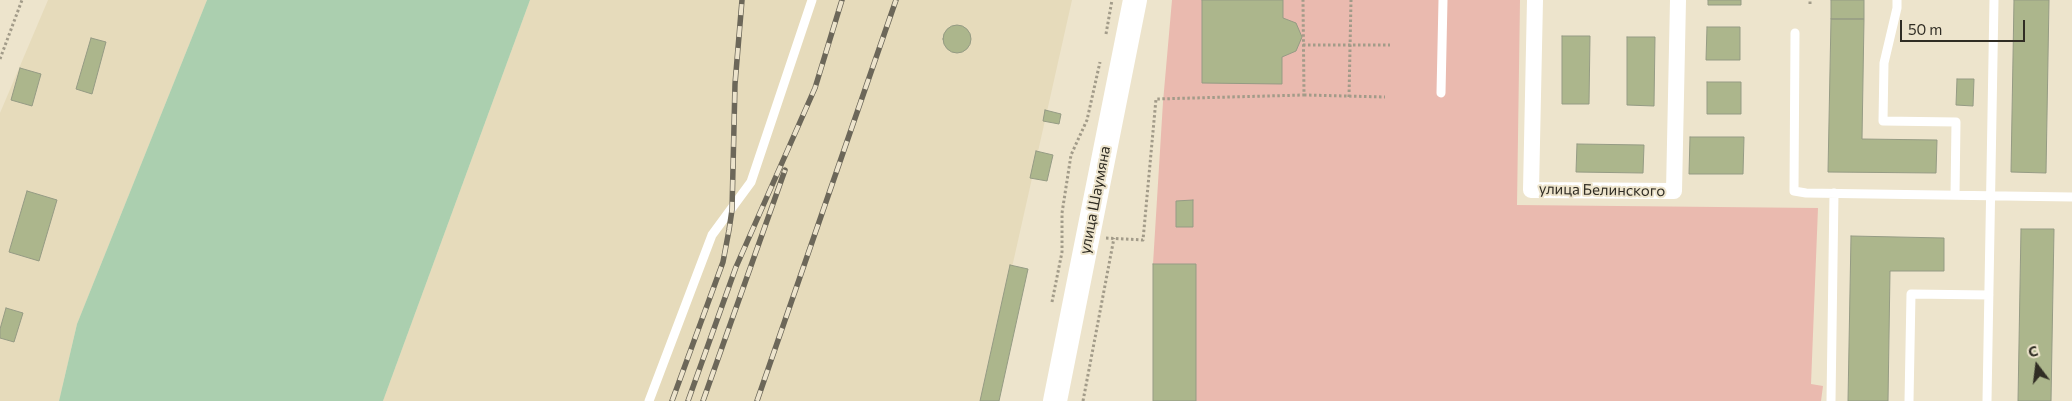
<!DOCTYPE html>
<html>
<head>
<meta charset="utf-8">
<style>
	body { margin:0 }
	#map { position:relative; width:2072px; height:401px; overflow:hidden; background:#ede4cc; font-family:Commissioner,sans-serif }
	canvas { display:block }
	.north { position:absolute; left:2012px; top:341px; width:50px; height:50px; -webkit-text-stroke:4px #ede4cc; paint-order:stroke; rotate:345deg; font-size:14px; font-weight:700; line-height:20px; text-align:center; color:#302d24 }
	.north::after { content:''; display:block; margin:auto; width:18px; height:22px; background:#302d24; clip-path:polygon(50% 0,100% 100%,50% 72%,0 100%) }
	.scale { position:absolute; left:1900px; top:20px; width:125px; height:22px; box-sizing:border-box; border:2px solid #302d24; border-top:0; padding-left:6px; font-size:15px; line-height:18px; white-space:nowrap; color:#302d24; -webkit-text-stroke:4px #ede4cc; paint-order:stroke }
</style>
</head>
<body>
<div id="map">
<canvas width="2072" height="401"></canvas>
<div class="north">С</div>
<div class="scale">50 m</div>
</div>
<script>
const g = document.querySelector('canvas').getContext('2d');
g.lineJoin = 'round';
function fillPath(path, color) { g.fillStyle = color; g.fill(path, 'evenodd'); }
const toPath = rows => new Path2D(rows.map(r => 'M' + r).join(''));
function strokePath(path, color, width, dash) { g.strokeStyle = color; g.lineWidth = width; g.lineCap = dash ? 'butt' : 'round'; g.setLineDash(dash || []); g.stroke(path); }
function write(font, color, halo, rows, align = 'center') {
  g.font = font + ' Commissioner,sans-serif'; g.lineWidth = 4; g.setLineDash([]); g.textBaseline = 'middle'; g.strokeStyle = halo; g.fillStyle = color; for (const [text, x, y, turn = 0] of rows) {
    g.save(); g.translate(x, y); g.rotate((+turn || 0) * Math.PI / 180); g.textAlign = isNaN(turn) ? turn : align; if (halo) g.strokeText(text, 0, 0); g.fillText(text, 0, 0); g.restore();
  }
}
const built = toPath([
	[48,0,207,0,77,324,59,401,0,401,0,113],
	[530,0,1072,0,982,401,383,401]
]);
const green = toPath([
	[1172,0,1520,0,1517,205,1818,208,1811,384,1823,386,1821,401,1153,401,1153,264,1163,102]
]);
const water = toPath([
	[207,0,530,0,383,401,59,401,77,324]
]);
const building = toPath([
	[1202,0,1283,0,1283,18,1296,23,1302,37,1296,51,1282,57,1282,84,1202,83,1202,0],
	[1708,0,1741,0,1741,5,1708,5,1708,0],
	[1831,0,1864,0,1864,19,1831,19,1831,0],
	[2014,0,2049,0,2046,173,2011,172,2014,0],
	[1831,19,1864,19,1862,139,1937,140,1936,173,1828,172,1831,19],
	'943 39a14 14 0 1 1 28 0a14 14 0 1 1-28 0Z',
	[1707,27,1740,27,1740,60,1706,60,1707,27],
	[1562,36,1590,36,1589,104,1562,104,1562,36],
	[1627,37,1655,37,1654,106,1627,105,1627,37],
	[91,38,106,42,92,94,76,89,91,38],
	[20,68,41,74,32,106,11,100,20,68],
	[1957,79,1974,79,1973,106,1956,105,1957,79],
	[1707,82,1741,82,1741,114,1707,114,1707,82],
	[1045,110,1061,114,1059,124,1043,121,1045,110],
	[1690,137,1744,137,1743,174,1689,174,1690,137],
	[1577,144,1644,145,1643,173,1576,172,1577,144],
	[1036,151,1053,155,1047,181,1030,178,1036,151],
	[27,191,57,200,39,261,9,252,27,191],
	[1193,200,1193,227,1176,227,1176,201,1193,200],
	[2021,229,2054,229,2051,401,2018,401,2021,229],
	[1851,236,1944,238,1944,271,1890,271,1888,401,1848,401,1851,236],
	[1153,264,1196,264,1196,401,1153,401,1153,264],
	[1010,265,1028,269,999,401,980,401,1010,265],
	[6,308,23,313,14,342,0,338,0,329,6,308]
]);
const path = toPath([
	[1810,4,1810,0],
	[1106,34,1112,0],
	[1303,45,1390,45],
	[0,59,22,0],
	[1304,95,1385,97],
	[1349,97,1351,0],
	[1106,238,1143,240,1156,99,1304,95,1303,0],
	[1052,302,1062,252,1062,213,1071,155,1087,120,1100,62],
	[1083,401,1114,238]
]);
const lane = toPath([
	[1897,0,1897,8,1884,63,1883,121,1956,122,1955,195],
	[1795,33,1794,191,1806,193,2072,197],
	[1441,93,1443,0],
	[649,401,712,235,751,182,812,0],
	[1831,401,1834,193],
	[1909,401,1911,294,1989,295],
	[1987,401,1994,0]
]);
const street = toPath([
	[1535,0,1531,190,1674,191,1678,0]
]);
const secondary = toPath([
	[1055,401,1135,0]
]);
const rail = toPath([
	[672,401,723,262,729,230,732,210,735,84,742,0],
	[688,401,736,267,815,88,842,0],
	[703,401,785,170],
	[757,401,896,0]
]);
const streetNames = [
	["улица Белинского",1602,190,1],
	["улица Шаумяна",1095,200,-79]
];
fillPath(built, '#e6dbbb');
fillPath(green, '#eabaaf');
fillPath(water, '#abcfaf');
fillPath(building, '#acb68c');
strokePath(building, '#959b84', 1);
strokePath(path, '#a29b89', 3, [2.5, 2.5]);
strokePath(lane, '#fff', 9);
strokePath(street, '#fff', 16);
strokePath(secondary, '#fff', 24);
strokePath(rail, '#6c6759', 5.5);
strokePath(rail, '#ede4cc', 4, [11]);
write('15px', '#302d24', '#ede4cc', streetNames);
</script>
</body>
</html>
